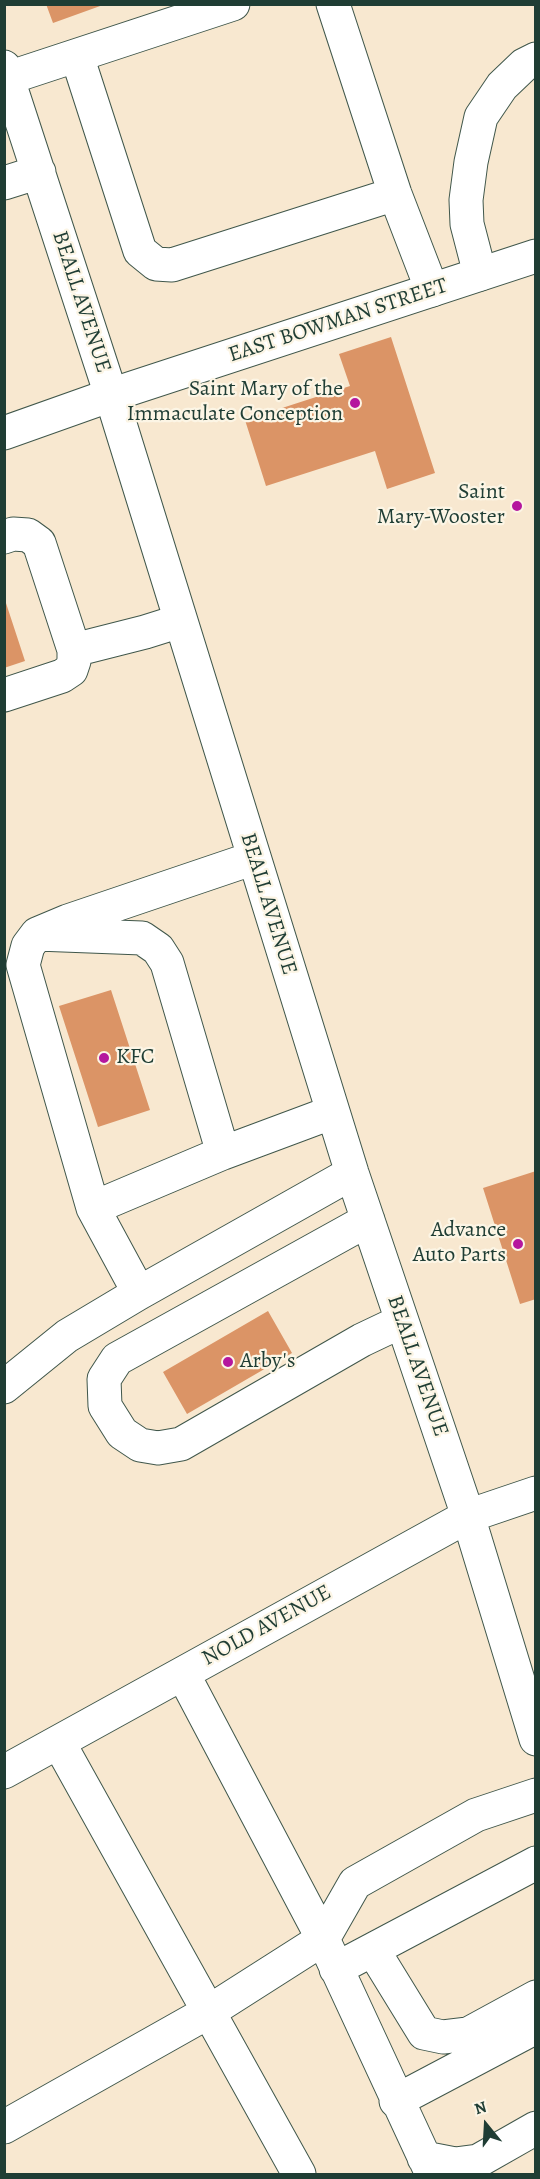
<!DOCTYPE html>
<html>
<head>
<meta charset="utf-8">
<style>
	body { margin:0 }
	#map { position:relative; width:540px; height:2179px; overflow:hidden; background:#f8e8d0; font-family:Alegreya,serif }
	canvas { display:block }
	.frame { position:absolute; inset:0; border:6px solid #1f3d34; pointer-events:none }
	.north { position:absolute; left:456px; top:2095px; width:60px; height:60px; -webkit-text-stroke:4px #fcf5e5; paint-order:stroke; rotate:342deg; font-size:16px; font-weight:700; line-height:24px; text-align:center; color:#1f3d34 }
	.north::after { content:''; display:block; margin:auto; width:21px; height:27px; background:#1f3d34; clip-path:polygon(50% 0,100% 100%,50% 72%,0 100%) }
</style>
</head>
<body>
<div id="map">
<canvas width="540" height="2179"></canvas>
<div class="frame"></div>
<div class="north">N</div>
</div>
<script>
const g = document.querySelector('canvas').getContext('2d');
g.lineJoin = 'round';
function fillPath(path, color) { g.fillStyle = color; g.fill(path, 'evenodd'); }
const toPath = rows => new Path2D(rows.map(r => 'M' + r).join(''));
function strokePath(path, color, width, dash) { g.strokeStyle = color; g.lineWidth = width; g.lineCap = dash ? 'butt' : 'round'; g.setLineDash(dash || []); g.stroke(path); }
function write(font, color, halo, rows, align = 'center') {
  g.font = font + ' Alegreya,serif'; g.lineWidth = 4.5; g.setLineDash([]); g.textBaseline = 'middle'; g.strokeStyle = halo; g.fillStyle = color; for (const [text, x, y, turn = 0] of rows) {
    g.save(); g.translate(x, y); g.rotate((+turn || 0) * Math.PI / 180); g.textAlign = isNaN(turn) ? turn : align; if (halo) g.strokeText(text, 0, 0); g.fillText(text, 0, 0); g.restore();
  }
}
const building = toPath([
	[46,4,103,4,103,5,53,23],
	[391,337,435,473,387,489,375,451,266,486,245,420,350,386,339,354],
	[4,597,25,661,4,668],
	[111,990,150,1110,98,1127,59,1006],
	[536,1171,536,1299,520,1304,483,1188],
	[268,1311,292,1353,187,1414,163,1372]
]);
const minor = toPath([
	[333,4,395,194,432,290],
	[77,56,140,251,156,264,172,265,395,194],
	[4,67,111,395,352,1173,468,1516,536,1739],
	[8,78,233,4],
	[4,183,39,172],
	[480,274,467,224,466,200,471,162,481,117,502,86,524,65,536,59],
	[4,537,13,534,28,535,39,543,74,650,74,661,71,670,62,676,4,695],
	[74,650,145,632,180,621],
	[37,934,142,938,158,949,167,963,223,1153,93,1208,23,965,28,946,37,934,68,921,254,858],
	[223,1153,333,1112],
	[93,1208,139,1293],
	[368,1220,117,1359,104,1379,105,1406,122,1433,140,1445,158,1448,181,1444,362,1340,402,1321],
	[4,1387,67,1336,139,1293,352,1173],
	[59,1743,299,2174],
	[4,1772,468,1516,536,1493],
	[373,1950,424,2033,443,2037,468,2034,536,1997],
	[336,1969,536,1863],
	[396,2101,536,2027],
	[4,2127,210,2011,323,1939,183,1674],
	[424,2158,455,2164,478,2161,536,2128],
	[432,2174,323,1939,355,1883,476,1815,536,1795]
]);
const major = toPath([
	[4,433,111,395,536,256]
]);
const markers = [
	[355,403,6,"#b5179e"],
	[517,506,6,"#b5179e"],
	[104,1058,6,"#b5179e"],
	[518,1244,6,"#b5179e"],
	[228,1362,6,"#b5179e"]
];
const streetNames = [
	["BEALL AVENUE",81,302,72],
	["EAST BOWMAN STREET",338,321,-18],
	["BEALL AVENUE",268,904,73],
	["BEALL AVENUE",417,1366,71],
	["NOLD AVENUE",267,1626,-29]
];
const poiNames = [
	["Saint Mary of the",343,390],
	["Immaculate Conception",343,415],
	["Saint",505,493],
	["Mary-Wooster",505,518],
	["KFC",116,1058,"left"],
	["Advance",506,1231],
	["Auto Parts",506,1256],
	["Arby's",240,1362,"left"]
];
fillPath(building, '#db9466');
strokePath(minor, '#40574b', 35);
strokePath(major, '#40574b', 35);
strokePath(minor, '#fff', 33);
strokePath(major, '#fff', 33);
for (const [x, y, r, color] of markers) { const dot = new Path2D(); dot.arc(x, y, r, 0, 2 * Math.PI); g.fillStyle = color; g.fill(dot); strokePath(dot, '#fcf5e5', 2); }
write('22px', '#1f3d34', '#fcf5e5', streetNames);
write('22px', '#1f3d34', '#fcf5e5', poiNames, 'right');
</script>
</body>
</html>
